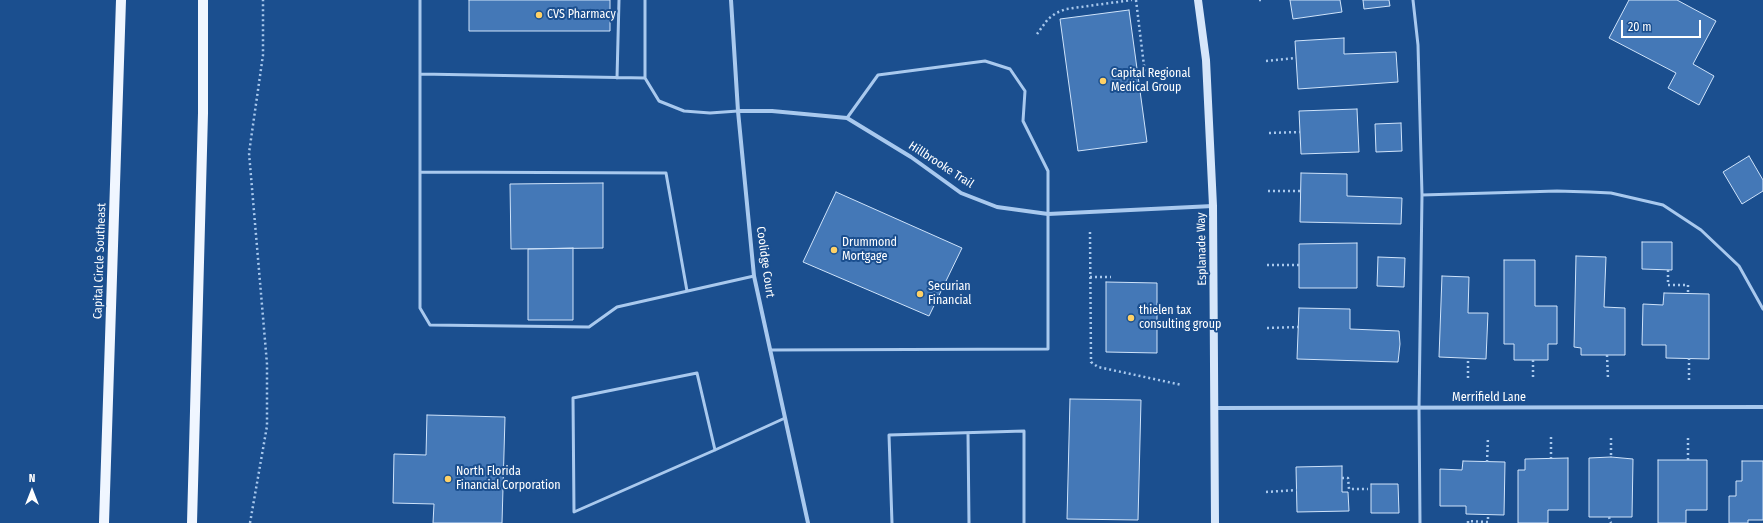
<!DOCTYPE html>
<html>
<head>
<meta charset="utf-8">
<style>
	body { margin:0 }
	#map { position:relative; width:1763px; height:523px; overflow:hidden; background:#1b4f8f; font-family:"Fira Sans Condensed",sans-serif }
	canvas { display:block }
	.north { position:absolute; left:12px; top:471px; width:40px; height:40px; -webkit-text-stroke:3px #1b4f8f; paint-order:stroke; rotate:0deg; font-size:11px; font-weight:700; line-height:16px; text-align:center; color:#fff }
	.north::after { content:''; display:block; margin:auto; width:14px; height:18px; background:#fff; clip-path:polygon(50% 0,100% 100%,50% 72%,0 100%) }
	.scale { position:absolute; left:1621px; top:20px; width:80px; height:18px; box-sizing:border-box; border:2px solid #fff; border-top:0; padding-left:5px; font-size:12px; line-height:14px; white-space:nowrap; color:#fff; -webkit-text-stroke:3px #1b4f8f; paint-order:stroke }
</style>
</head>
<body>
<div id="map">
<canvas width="1763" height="523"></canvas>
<div class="north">N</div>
<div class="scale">20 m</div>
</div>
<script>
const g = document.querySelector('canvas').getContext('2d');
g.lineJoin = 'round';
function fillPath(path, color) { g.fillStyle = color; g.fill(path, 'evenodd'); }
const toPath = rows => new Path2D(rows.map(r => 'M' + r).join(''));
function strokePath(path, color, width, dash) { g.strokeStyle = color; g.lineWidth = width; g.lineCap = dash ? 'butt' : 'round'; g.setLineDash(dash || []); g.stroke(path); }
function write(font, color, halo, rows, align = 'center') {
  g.font = font + ' "Fira Sans Condensed",sans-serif'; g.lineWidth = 4; g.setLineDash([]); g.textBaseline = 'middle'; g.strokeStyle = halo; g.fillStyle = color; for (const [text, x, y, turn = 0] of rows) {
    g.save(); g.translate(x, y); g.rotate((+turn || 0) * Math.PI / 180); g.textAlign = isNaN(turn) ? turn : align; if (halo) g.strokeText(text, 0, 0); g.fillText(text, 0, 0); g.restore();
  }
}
const building = toPath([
	[469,0,610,0,610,31,469,31,469,0],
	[1290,0,1340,0,1342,12,1293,19,1290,0],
	[1363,0,1389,0,1390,6,1364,9,1363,0],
	[1629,0,1677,0,1716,21,1693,64,1714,76,1699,105,1668,88,1676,73,1609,38,1629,0],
	[1129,10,1147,142,1078,151,1060,19,1129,10],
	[1344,38,1344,54,1396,52,1398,82,1298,89,1295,41,1344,38],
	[1357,109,1359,152,1301,154,1299,111,1357,109],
	[1401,123,1402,151,1376,152,1375,124,1401,123],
	[1749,156,1763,180,1763,191,1742,204,1723,172,1749,156],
	[1301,173,1347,174,1347,196,1402,198,1401,224,1300,222,1301,173],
	[603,183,603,248,511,249,510,184,603,183],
	[836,192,962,248,929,316,803,262,836,192],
	[1642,242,1672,242,1672,270,1642,269,1642,242],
	[1357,243,1357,288,1299,288,1299,244,1357,243],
	[573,248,573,320,528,320,528,249,573,248],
	[1576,256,1606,257,1604,307,1625,308,1625,355,1581,355,1581,348,1574,347,1576,256],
	[1378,257,1405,258,1404,287,1377,286,1378,257],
	[1504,260,1535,260,1535,306,1557,306,1557,344,1548,344,1548,360,1514,360,1514,344,1504,344,1504,260],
	[1442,276,1469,277,1468,313,1488,313,1486,359,1439,357,1442,276],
	[1106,282,1157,283,1157,353,1106,352,1106,282],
	[1664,293,1709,294,1709,359,1666,358,1666,345,1642,345,1643,304,1663,305,1664,293],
	[1299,308,1350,309,1350,329,1399,331,1400,344,1398,362,1297,359,1299,308],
	[1070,399,1141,400,1138,520,1067,519,1070,399],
	[427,415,505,417,502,523,433,523,434,504,393,503,394,454,426,455,427,415],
	[1611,457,1633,459,1632,517,1589,517,1589,458,1611,457],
	[1568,458,1568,510,1548,510,1548,523,1518,523,1518,470,1525,470,1525,459,1568,458],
	[1658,460,1707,460,1707,510,1686,510,1686,523,1658,523,1658,460],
	[1463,461,1505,462,1504,515,1466,514,1466,506,1440,506,1440,469,1462,470,1463,461],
	[1742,461,1763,461,1763,520,1748,520,1748,523,1729,523,1729,496,1736,496,1736,481,1742,481,1742,461],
	[1342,466,1342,492,1348,492,1349,511,1297,512,1296,467,1342,466],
	[1371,484,1398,484,1399,513,1371,513,1371,484]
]);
const path = toPath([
	[1136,0,1145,74],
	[1259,0,1262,0],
	[1037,34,1048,19,1056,13,1066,9,1132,0],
	[1266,61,1296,58],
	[1269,133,1300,132],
	[1268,191,1301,191],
	[1090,232,1091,362,1098,367,1182,385],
	[1267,265,1299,265],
	[1668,270,1668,285,1688,285,1688,294],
	[1090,277,1111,277],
	[1267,328,1299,327],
	[1607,355,1608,379],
	[1689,358,1689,380],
	[1533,360,1533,379],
	[1468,378,1468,358],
	[1551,437,1551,458],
	[1611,438,1611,457],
	[1688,438,1688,460],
	[1487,462,1488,437],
	[1342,478,1348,478,1349,489,1368,489],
	[1266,492,1297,490],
	[1609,517,1611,523],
	[250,523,267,426,267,364,249,153,263,55,263,0],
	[1468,523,1468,521,1488,522,1488,515]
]);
const lane = toPath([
	[420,0,420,308,430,325,589,327,617,307,754,276],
	[645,0,645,78,659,101,684,111,710,113,738,111],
	[1413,0,1418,45,1422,195,1419,408,1420,523],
	[420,74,645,78],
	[617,78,619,0],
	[420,172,666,173,687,291],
	[1422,195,1557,191,1590,192,1611,193,1663,205,1701,230,1739,266,1763,309],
	[770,350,1048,349,1048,171,1023,121,1025,91,1010,69,985,61,878,75,847,118],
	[968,433,969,523],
	[715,450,697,373,573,398,574,512,715,450,785,418],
	[892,523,889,435,1024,431,1024,523]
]);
const street = toPath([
	[731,0,738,111,754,276,808,523],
	[738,111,772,111,847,118,911,157,961,193,997,207,1048,214,1213,206],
	[1216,408,1763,407]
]);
const secondary = toPath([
	[1198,0,1206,60,1213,206,1215,523]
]);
const primary = toPath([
	[104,523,121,0],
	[192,523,203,113,203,0]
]);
const markers = [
	[539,15,4,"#ffd166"],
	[1103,81,4,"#ffd166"],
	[834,250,4,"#ffd166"],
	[920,294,4,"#ffd166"],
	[1131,318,4,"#ffd166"],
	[448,479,4,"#ffd166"]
];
const poiNames = [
	["CVS Pharmacy",547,15],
	["Capital Regional",1111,74],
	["Medical Group",1111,88],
	["Drummond",842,243],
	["Mortgage",842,257],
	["Securian",928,287],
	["Financial",928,301],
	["thielen tax",1139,311],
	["consulting group",1139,325],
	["North Florida",456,472],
	["Financial Corporation",456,486]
];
const streetNames = [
	["Hillbrooke Trail",941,165,33],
	["Esplanade Way",1202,249,-91],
	["Capital Circle Southeast",100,261,-88],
	["Coolidge Court",765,262,82],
	["Merrifield Lane",1489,398]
];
fillPath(building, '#4478b7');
strokePath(building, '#cfe3fa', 1);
strokePath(path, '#a9c9ee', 2.5, [2, 3]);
strokePath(lane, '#a9c9ee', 3);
strokePath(street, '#a9c9ee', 4);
strokePath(secondary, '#d6e6fa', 8);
strokePath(primary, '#f0f6ff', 10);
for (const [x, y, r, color] of markers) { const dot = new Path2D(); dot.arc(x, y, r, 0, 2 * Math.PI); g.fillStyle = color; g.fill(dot); strokePath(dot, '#1b4f8f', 1.5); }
write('12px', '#fff', '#1b4f8f', poiNames, 'left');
write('12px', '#fff', '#1b4f8f', streetNames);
</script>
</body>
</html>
